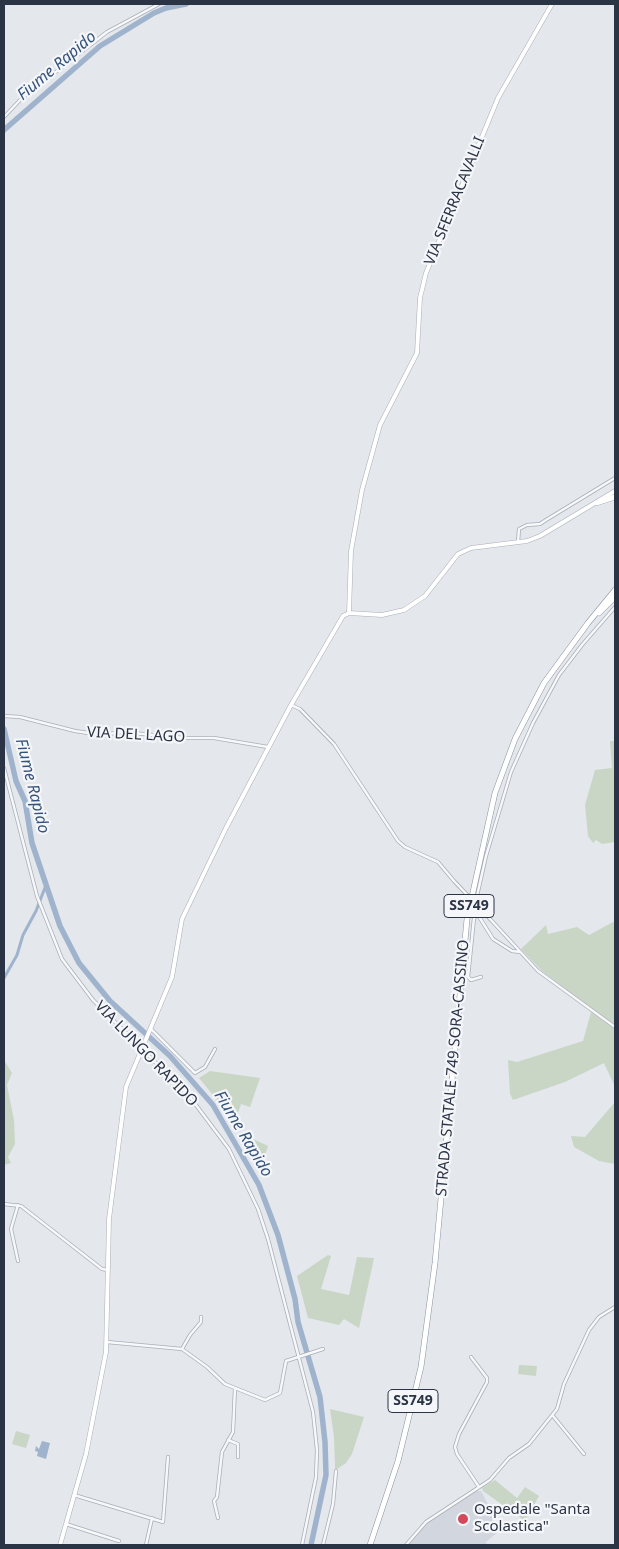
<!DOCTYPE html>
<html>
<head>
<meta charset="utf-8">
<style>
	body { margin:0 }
	#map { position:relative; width:619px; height:1549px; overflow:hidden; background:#e4e7ec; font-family:"Noto Sans",sans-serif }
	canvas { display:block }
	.frame { position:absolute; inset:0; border:5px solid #2b3445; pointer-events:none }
</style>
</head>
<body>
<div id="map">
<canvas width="619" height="1549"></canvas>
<div class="frame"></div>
</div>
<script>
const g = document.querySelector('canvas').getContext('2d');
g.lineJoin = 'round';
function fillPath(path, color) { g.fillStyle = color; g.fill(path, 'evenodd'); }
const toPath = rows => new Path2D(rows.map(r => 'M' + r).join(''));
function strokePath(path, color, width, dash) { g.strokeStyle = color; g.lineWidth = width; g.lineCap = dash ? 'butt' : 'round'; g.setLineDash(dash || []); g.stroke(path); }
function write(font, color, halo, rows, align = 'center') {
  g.font = font + ' "Noto Sans",sans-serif'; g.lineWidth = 4.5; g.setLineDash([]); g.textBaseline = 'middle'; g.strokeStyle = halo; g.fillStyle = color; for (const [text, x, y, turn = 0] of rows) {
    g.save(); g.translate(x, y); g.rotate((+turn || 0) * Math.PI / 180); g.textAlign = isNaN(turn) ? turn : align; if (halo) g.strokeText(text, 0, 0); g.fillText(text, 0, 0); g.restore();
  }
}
const built = toPath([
	[475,1491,481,1491,495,1518,492,1520,499,1531,486,1542,487,1545,408,1545,424,1525]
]);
const green = toPath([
	[610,741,615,741,615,842,602,844,596,840,593,843,588,836,585,805,595,770,612,768],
	[615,921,615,1026,542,971,521,949,546,925,548,934,577,927,589,935],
	[591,1012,615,1029,615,1087,604,1063,565,1082,513,1100,510,1094,508,1060,517,1062,583,1041],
	[4,1060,12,1073,7,1085,14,1120,15,1144,8,1157,11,1163,4,1165],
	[210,1071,260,1078,250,1107,241,1104,235,1122,199,1078],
	[615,1102,615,1164,599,1161,574,1147,571,1136,585,1137],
	[251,1138,268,1146,261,1167,249,1146],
	[328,1255,331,1256,321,1289,349,1295,357,1257,374,1258,359,1328,344,1319,339,1325,308,1318,297,1276],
	[519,1365,537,1366,536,1376,518,1374],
	[330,1409,364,1417,352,1454,346,1463,337,1469,335,1469,334,1437],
	[16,1431,30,1435,26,1448,12,1444],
	[495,1480,517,1498,525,1487,539,1496,525,1521,483,1491,482,1488]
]);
const water = toPath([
	[42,1441,50,1443,46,1459,37,1456,38,1452,35,1451,36,1446,39,1449]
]);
const canal = toPath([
	[4,978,17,955,23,935,36,911,46,885]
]);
const river = toPath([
	[4,130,100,46,154,13,166,8,186,4],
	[4,729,16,781,25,801,32,843,60,926,79,963,110,1001,170,1056,213,1105,259,1185,278,1235,295,1299,298,1322,320,1397,325,1442,326,1475,311,1545]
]);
const street = toPath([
	[4,117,21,99,107,32,159,4],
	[518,542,519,529,527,525,540,524,546,520,615,478],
	[291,705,300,709,334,744,398,841,405,847,438,862,454,881],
	[4,716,20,717,75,731,102,735,122,732,185,738,214,738,268,747],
	[4,768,37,896,62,959,93,1000,190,1097,229,1149,258,1209,268,1239,313,1412,317,1450,316,1477,302,1545],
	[478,915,474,918,468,977,471,980,481,977],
	[491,920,538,971,615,1027],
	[520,952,512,951,493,939,478,915,475,908,477,896,486,856,511,772,533,723,559,675,582,645,615,607],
	[151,1029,195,1073,205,1067,215,1049],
	[4,1204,21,1206,102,1269,108,1270],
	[18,1261,11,1229,18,1205],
	[107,1342,182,1349,207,1367,225,1384,265,1400,280,1393,286,1361,323,1349],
	[182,1349,190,1335,201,1322,201,1317],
	[471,1357,487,1378,487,1382,459,1434,455,1447,457,1454,479,1487],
	[553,1416,584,1454],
	[228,1440,238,1444,238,1457],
	[74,1495,163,1522,168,1457],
	[218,1518,214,1501,217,1497,222,1452,233,1432,235,1388],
	[66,1524,119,1541],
	[146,1545,152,1518],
	[323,1545,333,1504,336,1471],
	[406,1545,426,1522,490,1480,509,1458,529,1444,557,1409,564,1384,589,1330,599,1317,615,1307]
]);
const secondary = toPath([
	[349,613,351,551,362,490,380,425,417,353,420,298,426,273,498,98,552,4],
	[60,1545,86,1454,106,1352,109,1219,126,1087,172,977,182,919,226,828,291,705,343,616,349,613,382,615,404,610,425,596,458,554,471,548,527,541,540,536,615,491]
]);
const highway = toPath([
	[596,503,615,497],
	[599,613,615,597],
	[370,1545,398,1461,421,1367,435,1263,467,919,495,793,515,739,544,683,588,623,615,590]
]);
const streetBridge = toPath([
	[454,881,491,920]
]);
const markers = [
	[463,1519,6,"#d1495b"]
];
const shields = [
	[469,906,50],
	[413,1401,50]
];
const shieldNames = [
	["SS749",469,906],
	["SS749",413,1401]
];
const streetNames = [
	["VIA SFERRACAVALLI",455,201,-68],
	["VIA DEL LAGO",136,735,3],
	["VIA LUNGO RAPIDO",146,1054,46],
	["STRADA STATALE 749 SORA-CASSINO",453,1068,-85]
];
const poiNames = [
	["Ospedale \"Santa",474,1510],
	["Scolastica\"",474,1527]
];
const waterNames = [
	["Fiume Rapido",57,66,-40],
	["Fiume Rapido",32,786,76],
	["Fiume Rapido",243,1134,59]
];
fillPath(built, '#d2d6de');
fillPath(green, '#c9d6c5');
fillPath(water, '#9fb4cc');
strokePath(canal, '#9fb4cc', 3);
strokePath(river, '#9fb4cc', 5.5);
strokePath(street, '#a9aeb7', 4);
strokePath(secondary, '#a9aeb7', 5);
strokePath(highway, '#8b94a3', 6);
strokePath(street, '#f7f8fa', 2.5);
strokePath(secondary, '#fff', 4);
strokePath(highway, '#fff', 5);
strokePath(streetBridge, '#a9aeb7', 4, []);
strokePath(streetBridge, '#f7f8fa', 2.5);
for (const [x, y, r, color] of markers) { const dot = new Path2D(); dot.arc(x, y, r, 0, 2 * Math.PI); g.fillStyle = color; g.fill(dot); strokePath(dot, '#f4f6f9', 2); }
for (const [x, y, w] of shields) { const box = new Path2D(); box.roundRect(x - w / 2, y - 11.5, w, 23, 4); g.fillStyle = '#f4f6f9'; g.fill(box); strokePath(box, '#2b3445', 1); }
write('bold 14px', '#2b3445', null, shieldNames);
write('15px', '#2b3445', '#f4f6f9', streetNames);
write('15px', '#2b3445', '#f4f6f9', poiNames, 'left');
write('italic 16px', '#34527a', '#f4f6f9', waterNames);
</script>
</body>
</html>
